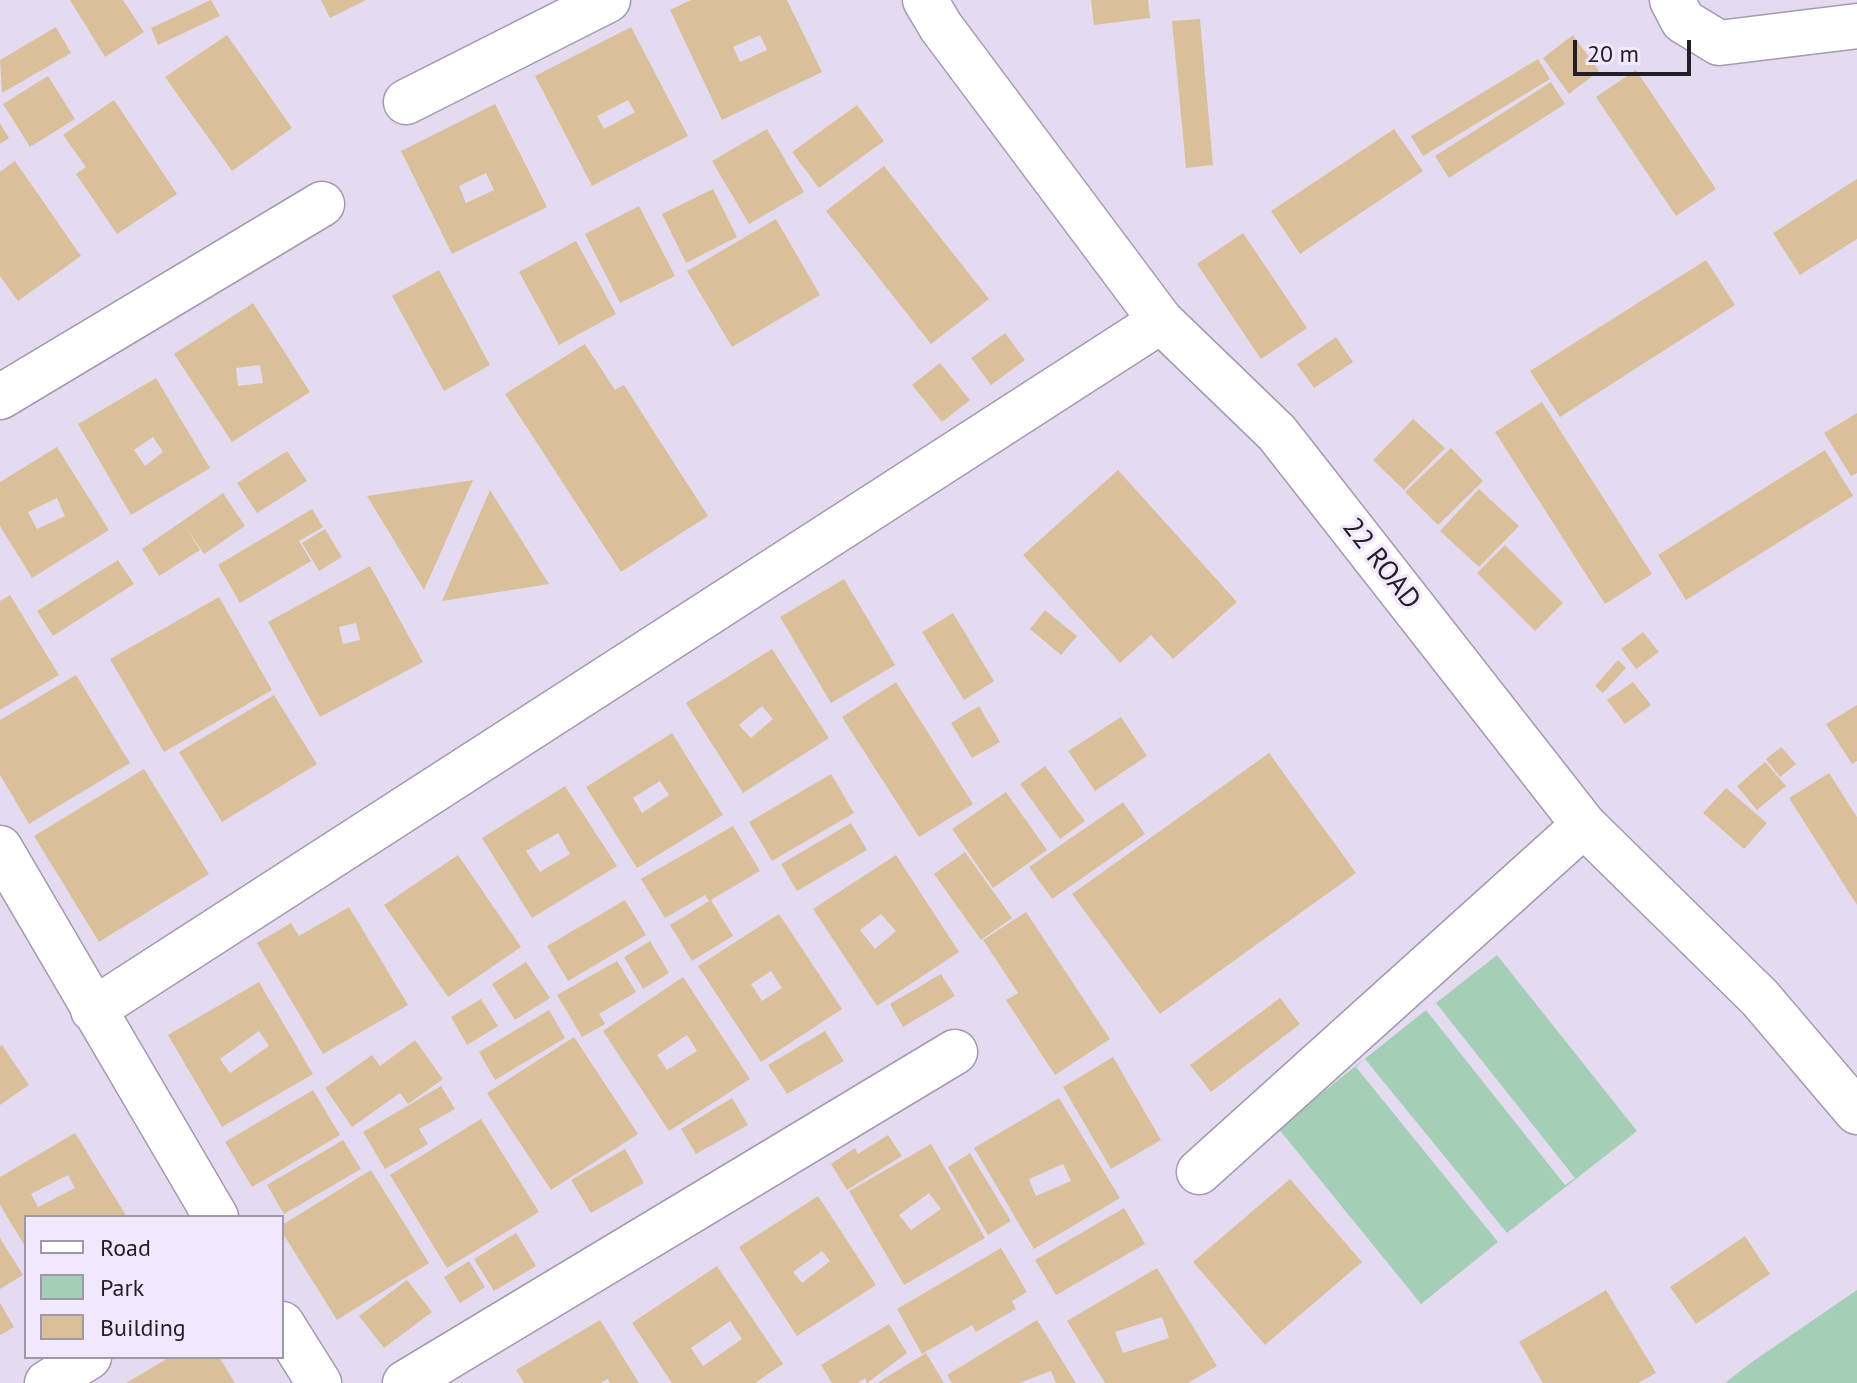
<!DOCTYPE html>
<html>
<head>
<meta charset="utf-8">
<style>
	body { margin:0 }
	#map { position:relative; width:1857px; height:1383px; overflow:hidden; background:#e5dbf1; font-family:"PT Sans",sans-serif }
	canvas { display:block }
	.legend { position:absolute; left:24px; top:1215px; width:260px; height:144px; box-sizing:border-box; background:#f2e8fe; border:2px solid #9f98a8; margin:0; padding:10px 14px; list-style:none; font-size:24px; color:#221f27 }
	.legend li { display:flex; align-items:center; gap:16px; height:40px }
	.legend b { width:40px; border:2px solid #9f98a8 }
	.scale { position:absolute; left:1573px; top:40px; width:118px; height:36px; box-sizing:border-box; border:4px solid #221f27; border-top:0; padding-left:10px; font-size:24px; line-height:28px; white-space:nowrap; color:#221f27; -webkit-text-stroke:6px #f2e8fe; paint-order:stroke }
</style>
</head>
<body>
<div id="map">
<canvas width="1857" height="1383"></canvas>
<ul class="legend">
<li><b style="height:10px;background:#fff"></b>Road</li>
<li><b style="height:22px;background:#a4cfb6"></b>Park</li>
<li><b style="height:22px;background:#d9c09a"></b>Building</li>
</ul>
<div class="scale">20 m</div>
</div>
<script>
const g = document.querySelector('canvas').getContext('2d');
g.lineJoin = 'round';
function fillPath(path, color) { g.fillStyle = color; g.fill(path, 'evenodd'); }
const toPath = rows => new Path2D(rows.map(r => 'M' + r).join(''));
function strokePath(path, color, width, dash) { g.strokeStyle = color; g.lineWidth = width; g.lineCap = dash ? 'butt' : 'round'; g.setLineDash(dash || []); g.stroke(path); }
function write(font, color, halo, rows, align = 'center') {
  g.font = font + ' "PT Sans",sans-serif'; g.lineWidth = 7; g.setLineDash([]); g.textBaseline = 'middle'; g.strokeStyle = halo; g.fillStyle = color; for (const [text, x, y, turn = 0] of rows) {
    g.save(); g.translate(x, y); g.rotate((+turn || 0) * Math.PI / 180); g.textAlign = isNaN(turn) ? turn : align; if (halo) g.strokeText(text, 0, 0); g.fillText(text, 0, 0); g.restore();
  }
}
const green = toPath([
	[1497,955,1637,1131,1507,1233,1365,1059,1356,1067,1498,1242,1421,1304,1278,1128,1426,1010,1565,1185,1575,1178,1436,1003],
	[1857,1290,1857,1383,1725,1383,1749,1364]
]);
const building = toPath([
	[70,0,123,0,144,32,105,57],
	[211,0,220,16,158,45,151,28],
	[321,0,366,0,330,18],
	[691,0,787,0,822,72,722,120,670,10],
	[760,35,767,50,740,62,733,47],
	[1091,0,1148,0,1150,18,1094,25],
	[1200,19,1213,165,1186,168,1172,21],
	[56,27,71,53,2,93,0,60],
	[631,27,688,136,592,186,535,76],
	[628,100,635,112,604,129,597,116],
	[227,35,292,128,232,171,165,77],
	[1573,35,1599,71,1569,94,1543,58],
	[1538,59,1550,79,1423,156,1411,136],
	[1636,70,1716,189,1676,216,1596,97],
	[48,76,75,119,30,147,3,104],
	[1551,82,1565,104,1449,178,1435,156],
	[114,100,177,194,117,234,76,174,86,167,63,135],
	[495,104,547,207,452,254,401,151],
	[486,173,494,190,466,203,459,186],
	[857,105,884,141,819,188,792,152],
	[0,123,9,138,0,144],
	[767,129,804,192,749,224,712,161],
	[1394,129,1423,171,1300,254,1271,211],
	[15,161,81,256,18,301,0,276,0,172],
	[884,166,989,299,931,344,826,211],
	[1857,179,1857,239,1800,275,1773,233],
	[713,189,737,237,686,263,662,214],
	[639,206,675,276,620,303,585,234],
	[776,219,820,295,732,347,687,271],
	[1243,233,1307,328,1261,359,1197,264],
	[576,241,616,314,559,345,519,272],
	[1706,260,1735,305,1560,417,1530,371],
	[439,270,490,365,444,391,392,296],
	[253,303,310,392,232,442,174,354],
	[260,365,263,383,238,386,236,368],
	[1005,333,1025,360,991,385,971,358],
	[1336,337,1353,362,1314,388,1297,364],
	[585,344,615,390,624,385,708,516,621,572,505,394],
	[940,363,970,400,942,422,912,385],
	[156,378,210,468,131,515,78,424],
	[153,437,163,452,145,466,134,450],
	[1542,402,1652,574,1605,604,1495,432],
	[1857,413,1857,473,1851,476,1824,433],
	[1413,419,1445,448,1404,490,1373,460],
	[57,447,109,530,32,578,0,526,0,482],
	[57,498,65,516,37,529,28,512],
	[1451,448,1483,481,1438,525,1405,492],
	[1825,450,1853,496,1686,600,1658,555],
	[287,451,307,481,257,513,237,483],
	[1118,470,1237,602,1173,659,1151,635,1120,663,1023,555],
	[473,480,424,590,367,496],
	[1479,489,1519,526,1479,567,1440,531],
	[490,490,549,584,442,601],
	[223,493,245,526,204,554,185,526,200,550,159,576,142,549],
	[312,509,323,527,299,541,311,561,240,603,218,565],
	[325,529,342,557,319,571,302,543],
	[1505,545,1563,603,1535,631,1477,573],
	[118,560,134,584,53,636,37,611],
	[370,566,423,662,320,717,268,622],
	[356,623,360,640,343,644,339,627],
	[844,579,895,665,831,703,780,617],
	[10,595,59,675,0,710,0,601],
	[219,597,272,690,164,752,110,659],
	[1045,610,1077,636,1061,655,1030,629],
	[953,613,994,681,964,700,922,632],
	[1643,632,1659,652,1636,669,1621,649],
	[772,649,829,738,743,793,686,703],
	[762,706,773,719,751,738,739,725],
	[1618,660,1626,668,1603,693,1595,686],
	[76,675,130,763,29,824,0,775,0,720],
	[896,682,973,804,919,837,842,717],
	[1633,682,1651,705,1625,724,1607,700],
	[274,695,317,764,222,822,179,752],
	[1857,705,1857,761,1852,764,1826,724],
	[979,706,1000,742,972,758,951,723],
	[1121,717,1147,756,1095,791,1068,751],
	[672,733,723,815,637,868,586,787],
	[660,781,669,795,642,813,633,798],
	[1781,747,1796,764,1780,777,1766,759],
	[1269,753,1356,873,1160,1014,1072,894],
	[1765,762,1786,786,1757,810,1737,786],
	[1045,766,1085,821,1060,839,1020,784],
	[144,769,209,874,99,942,34,836],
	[1829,773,1857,817,1857,905,1789,798],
	[831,774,854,813,772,861,749,822],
	[565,786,617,866,532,918,482,838],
	[558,833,570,854,540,872,526,851],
	[1726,788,1767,823,1744,849,1703,813],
	[1006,792,1047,850,993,888,952,829],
	[1123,802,1145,834,1052,899,1029,867],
	[851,823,867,850,797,891,781,864],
	[733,826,760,871,709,901,705,895,665,918,641,879],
	[965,852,1012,918,981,940,934,874],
	[458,855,521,947,448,997,384,905],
	[896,855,959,952,877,1006,813,909],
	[881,914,896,931,875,949,860,930],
	[625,900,646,935,568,981,547,946],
	[711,900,733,936,692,961,670,925],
	[349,907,408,1005,323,1054,257,943,291,923,299,936],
	[1026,912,1110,1039,1055,1075,1006,1000,1018,993,983,940],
	[779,914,842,1009,761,1062,698,966],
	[771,971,782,988,762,1001,751,984],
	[650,941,669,973,643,989,624,957],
	[617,961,636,992,599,1014,605,1024,582,1037,557,995],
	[526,962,550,998,515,1020,492,984],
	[941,974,955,996,903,1027,890,1004],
	[683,977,750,1079,669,1131,603,1031],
	[687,1035,697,1051,667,1070,657,1055],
	[259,982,313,1074,222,1127,168,1035],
	[259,1031,269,1046,230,1073,220,1059],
	[1280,998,1300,1024,1211,1092,1190,1065],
	[481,999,498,1026,467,1045,451,1017],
	[549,1010,565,1038,495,1080,479,1052],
	[825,1031,844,1061,787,1094,768,1065],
	[574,1037,638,1134,551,1190,487,1093],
	[415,1040,443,1079,408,1104,400,1093,352,1127,325,1088,372,1055,380,1066],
	[2,1045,29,1085,0,1105,0,1046],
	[1113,1057,1161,1140,1111,1169,1063,1087],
	[441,1086,455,1109,419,1129,428,1144,385,1169,363,1132],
	[313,1090,340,1135,252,1187,225,1142],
	[732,1098,748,1125,696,1154,681,1129],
	[1059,1098,1120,1198,1034,1249,974,1148],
	[1063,1164,1071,1181,1036,1196,1029,1179],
	[481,1119,539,1212,447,1268,390,1175],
	[75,1133,127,1217,26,1217,26,1248,0,1205,0,1177],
	[68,1175,75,1188,38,1207,31,1194],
	[888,1135,902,1156,847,1190,831,1164,855,1148,858,1154],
	[343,1140,361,1169,284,1214,267,1185],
	[931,1144,985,1238,904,1285,849,1191],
	[929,1193,941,1209,911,1230,899,1215],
	[625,1149,644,1183,591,1213,571,1180],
	[970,1153,1011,1221,988,1235,948,1167],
	[371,1170,429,1263,337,1320,282,1232,282,1225],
	[1290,1179,1362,1262,1265,1345,1193,1262],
	[818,1196,876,1285,797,1336,739,1247],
	[822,1251,830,1261,802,1283,793,1272],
	[1124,1208,1145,1244,1056,1295,1035,1260],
	[516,1233,536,1266,494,1291,474,1259],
	[1745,1236,1770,1274,1696,1324,1670,1287],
	[0,1238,23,1275,0,1289],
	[1001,1248,1027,1292,1012,1301,1016,1309,976,1332,972,1325,922,1354,897,1309],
	[469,1261,485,1287,460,1303,444,1277],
	[717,1266,783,1364,755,1383,672,1383,632,1323],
	[730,1321,742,1339,703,1366,691,1348],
	[1157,1268,1217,1366,1188,1383,1105,1383,1067,1321],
	[1162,1317,1169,1338,1123,1353,1115,1332],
	[407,1280,432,1312,384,1348,359,1316],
	[1606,1290,1656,1373,1638,1383,1543,1383,1519,1342],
	[0,1303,14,1327,0,1335],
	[600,1320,639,1383,610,1383,608,1379,600,1383,524,1383,516,1370],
	[1037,1320,1076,1383,1056,1383,1051,1371,1019,1383,952,1383,947,1375],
	[889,1324,907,1353,867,1383,865,1378,858,1383,832,1383,821,1365],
	[926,1353,944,1383,877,1383],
	[170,1357,219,1357,235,1383,126,1383]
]);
const street = toPath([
	[925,0,941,27,1161,321,1277,433,1584,825,1760,998,1857,1112],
	[1672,0,1683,21,1719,43,1857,26],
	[406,102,608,0],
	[0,397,322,204],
	[0,848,216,1217],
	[93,1010,1161,321],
	[1199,1172,1584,825],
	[282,1324,319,1383],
	[47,1383,89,1357],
	[405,1383,955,1052]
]);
const streetNames = [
	["22 ROAD",1381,564,52]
];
fillPath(green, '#a4cfb6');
fillPath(building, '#d9c09a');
strokePath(street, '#a49aaf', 47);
strokePath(street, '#fff', 44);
write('28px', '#221f27', '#f2e8fe', streetNames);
</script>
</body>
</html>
